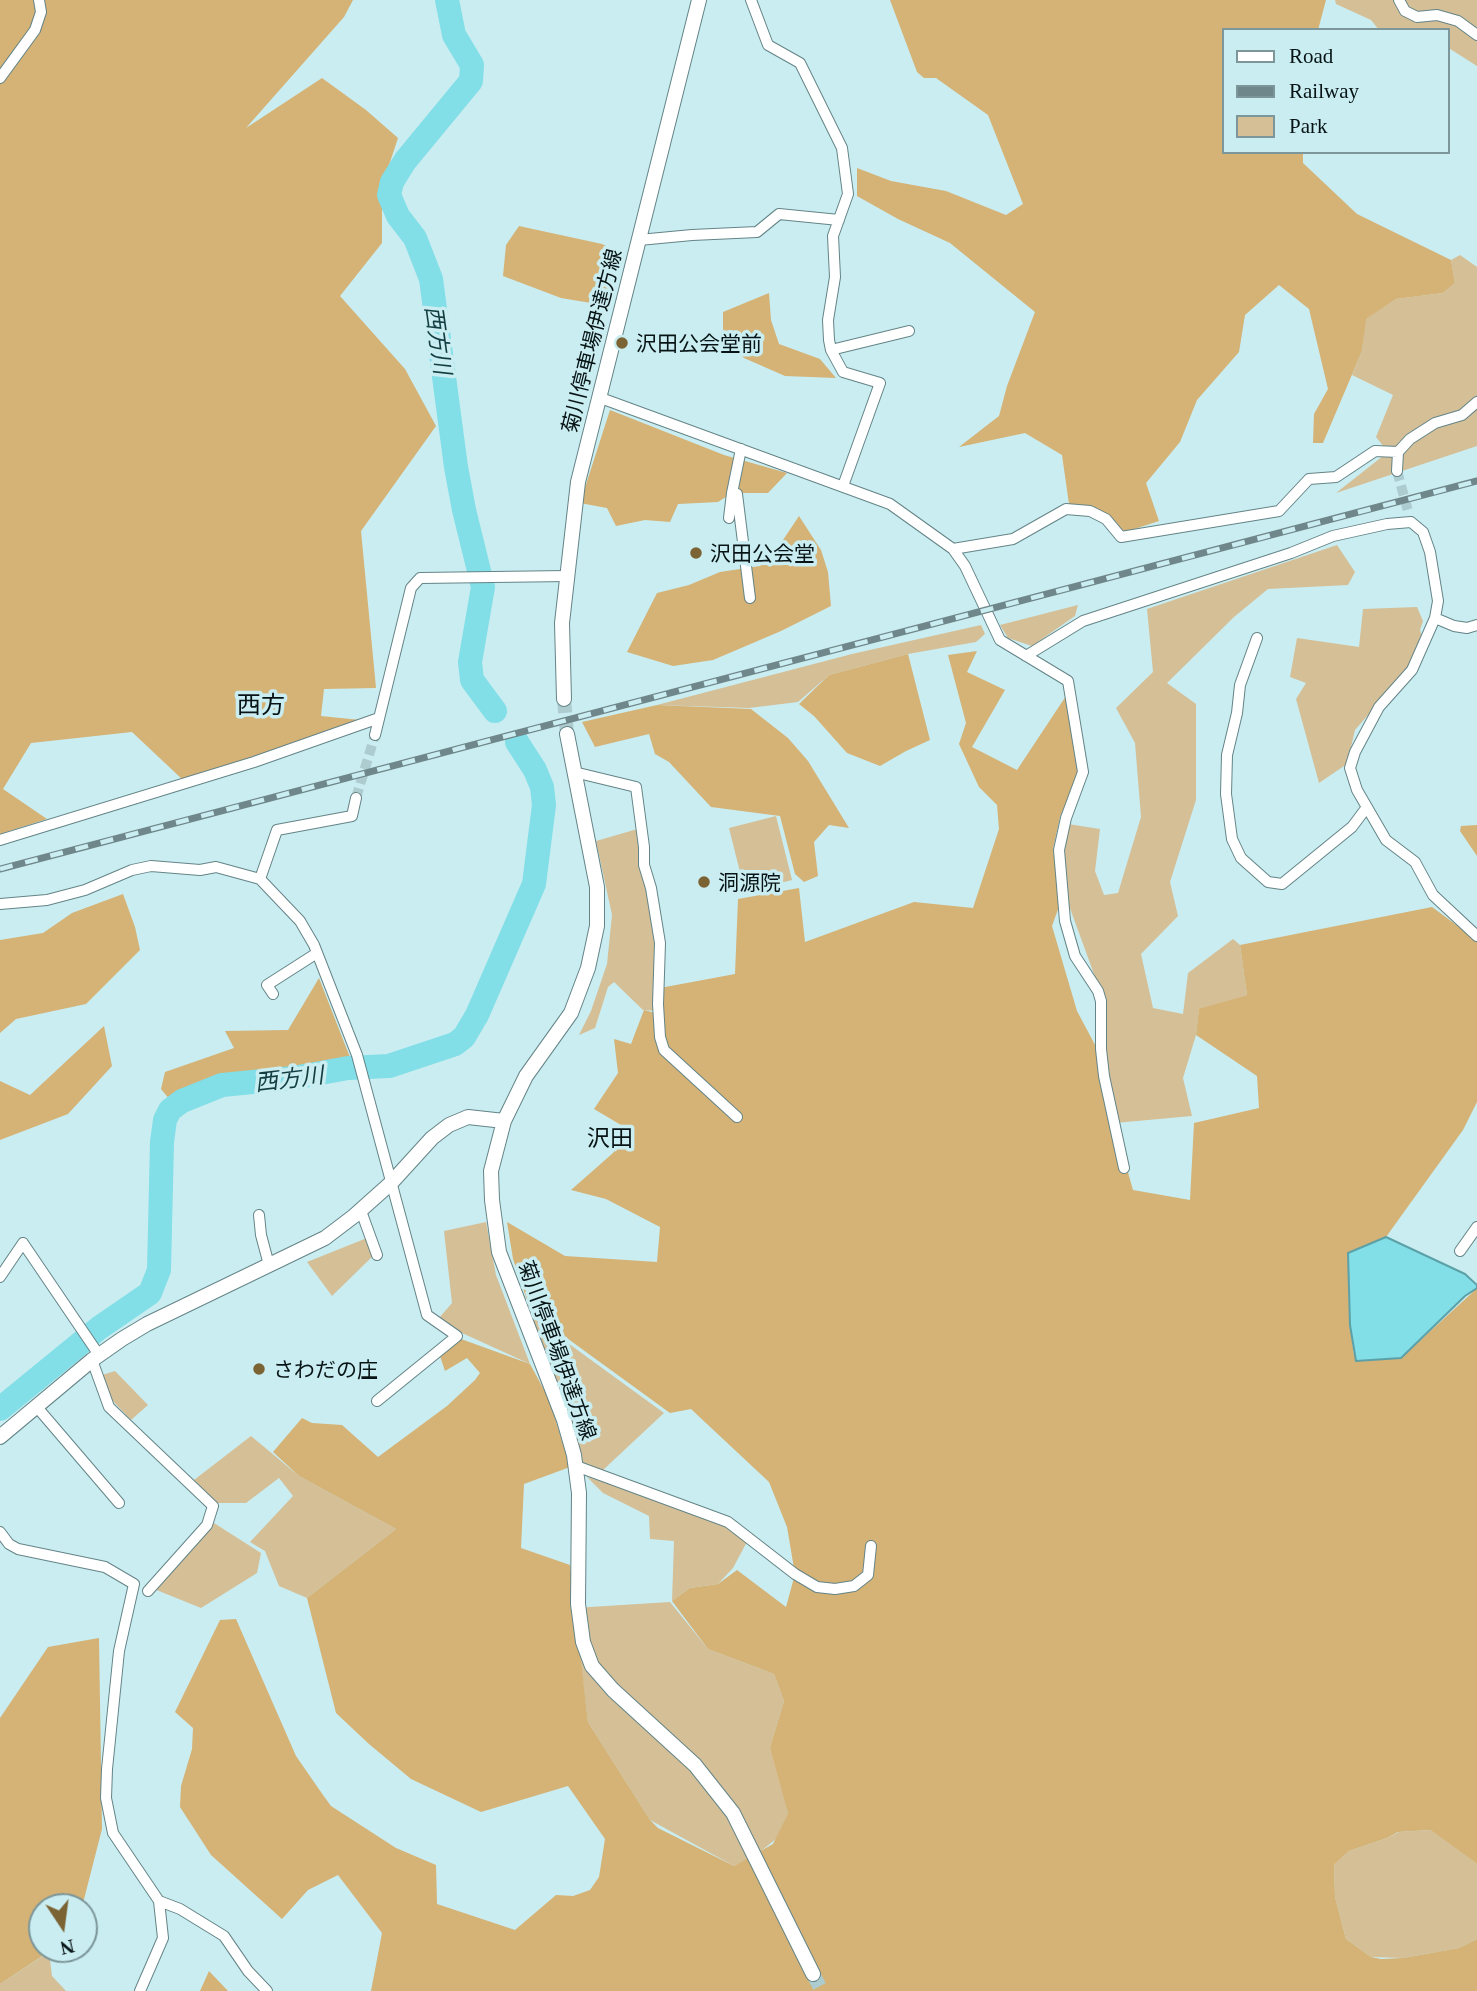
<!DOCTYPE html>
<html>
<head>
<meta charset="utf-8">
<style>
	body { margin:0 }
	#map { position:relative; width:1477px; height:1991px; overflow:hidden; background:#caedf1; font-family:Georgia,serif }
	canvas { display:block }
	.legend { position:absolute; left:1222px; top:28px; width:228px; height:126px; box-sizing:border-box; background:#caedf1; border:2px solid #7c9699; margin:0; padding:9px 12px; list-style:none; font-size:21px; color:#071314 }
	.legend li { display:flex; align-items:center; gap:14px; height:35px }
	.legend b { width:35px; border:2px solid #7c9699 }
	.north { position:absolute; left:28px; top:1893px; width:70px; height:70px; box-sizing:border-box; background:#caedf1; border:2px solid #7c9699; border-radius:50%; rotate:167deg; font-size:19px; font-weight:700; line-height:28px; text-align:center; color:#071314 }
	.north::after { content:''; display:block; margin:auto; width:24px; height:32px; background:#7c6334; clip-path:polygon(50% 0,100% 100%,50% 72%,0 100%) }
</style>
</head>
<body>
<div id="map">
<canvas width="1477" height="1991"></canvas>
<ul class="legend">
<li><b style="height:9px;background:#fff"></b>Road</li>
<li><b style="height:9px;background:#6f878a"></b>Railway</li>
<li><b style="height:19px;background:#d5bf97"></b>Park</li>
</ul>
<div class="north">N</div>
</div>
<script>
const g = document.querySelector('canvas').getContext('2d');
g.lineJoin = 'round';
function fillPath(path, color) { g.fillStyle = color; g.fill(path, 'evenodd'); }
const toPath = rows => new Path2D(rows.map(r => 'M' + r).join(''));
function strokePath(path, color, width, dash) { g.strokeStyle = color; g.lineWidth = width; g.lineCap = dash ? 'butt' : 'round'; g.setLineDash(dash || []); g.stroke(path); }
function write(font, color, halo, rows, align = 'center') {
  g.font = font + ' Georgia,"Noto Sans JP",serif'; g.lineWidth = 7; g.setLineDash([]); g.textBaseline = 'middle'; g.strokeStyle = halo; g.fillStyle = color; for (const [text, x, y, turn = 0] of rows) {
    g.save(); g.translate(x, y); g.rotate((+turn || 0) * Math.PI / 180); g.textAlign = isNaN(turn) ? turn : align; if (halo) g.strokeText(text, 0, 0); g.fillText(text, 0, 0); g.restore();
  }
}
const green = toPath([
	[1335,0,1477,0,1477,66,1447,47,1447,30,1379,30,1371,20,1336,4],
	[1460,255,1477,267,1477,446,1336,493,1388,452,1376,437,1393,395,1352,375,1362,351,1365,319,1396,299,1443,293,1455,283,1451,260],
	[1337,545,1355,572,1348,585,1268,589,1234,617,1167,683,1196,704,1196,800,1170,882,1178,916,1141,954,1153,1008,1183,1014,1188,973,1233,939,1240,945,1247,995,1199,1010,1196,1035,1183,1078,1192,1116,1115,1123,1102,1058,1106,1007,1067,900,1062,849,1068,824,1100,829,1095,871,1104,895,1118,893,1141,817,1135,743,1116,708,1153,672,1147,609],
	[1078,605,1075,616,1032,646,1008,638,1000,625],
	[1417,607,1423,621,1420,630,1423,640,1402,676,1355,730,1347,764,1319,783,1296,699,1306,683,1290,677,1297,638,1359,647,1363,609],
	[981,625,985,634,976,642,908,654,829,675,798,702,749,708,657,705,852,654],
	[776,816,792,880,745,892,729,828],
	[641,828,660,945,658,1011,643,1010,614,982,608,987,595,1028,579,1035,591,1011,607,964,612,915,596,841],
	[486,1222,496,1275,530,1364,462,1333,439,1318,452,1303,444,1231],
	[367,1238,374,1255,332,1296,307,1262],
	[532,1317,664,1413,603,1470,579,1461,577,1435],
	[115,1371,148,1405,131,1420,108,1396,102,1375],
	[251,1436,299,1476,396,1529,307,1598,279,1586,265,1551,250,1542,293,1496,279,1478,246,1503,217,1503,194,1480],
	[587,1477,695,1510,749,1538,733,1568,718,1584,690,1588,672,1601,674,1541,650,1539,649,1516,603,1493],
	[214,1523,261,1553,257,1573,201,1608,154,1589,201,1540],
	[670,1602,708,1649,774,1674,784,1701,770,1747,780,1770,788,1813,776,1839,757,1854,734,1866,650,1820,588,1722,574,1608],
	[1432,1830,1477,1864,1477,1939,1459,1948,1403,1958,1371,1957,1346,1939,1335,1897,1334,1865,1349,1851,1387,1838,1399,1832],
	[49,1952,52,1976,66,1991,0,1991,0,1984]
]);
const forest = toPath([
	[0,0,353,0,344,17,246,128,322,78,366,110,398,138,382,186,382,243,340,296,405,369,436,426,361,531,376,688,324,689,321,716,370,721,183,780,132,732,31,743,3,789,47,819,0,834],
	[890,0,1326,0,1318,30,1223,30,1223,152,1303,152,1303,163,1357,214,1451,260,1455,283,1443,293,1396,299,1366,319,1362,351,1323,443,1313,443,1314,414,1328,389,1309,309,1279,285,1245,315,1239,352,1197,400,1180,442,1146,483,1159,521,1125,532,1100,510,1069,504,1062,455,1025,433,959,447,999,416,1007,386,1035,312,950,243,898,219,857,196,857,168,891,181,946,191,1006,215,1023,204,988,115,936,78,924,78,917,72],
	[519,226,602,244,618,251,614,282,603,305,561,298,503,276,506,245],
	[769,293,771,320,779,344,820,359,836,378,785,376,744,358,729,344,723,329,723,312],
	[610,410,724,455,787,473,768,493,732,493,718,502,678,504,670,522,645,520,616,526,607,508,580,503],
	[799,516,821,550,828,572,831,606,781,631,713,660,673,666,627,652,657,593,689,585,720,572,760,566,775,552],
	[977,651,967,672,1005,690,972,747,1017,770,1066,696,1079,773,1060,817,1053,849,1061,901,1052,926,1077,1011,1102,1058,1117,1134,1133,1190,1190,1200,1194,1123,1259,1108,1257,1076,1196,1035,1199,1009,1247,995,1240,945,1432,907,1477,940,1477,1102,1463,1130,1386,1237,1348,1254,1350,1325,1354,1355,1401,1358,1474,1291,1465,1296,1477,1287,1477,1864,1431,1830,1398,1832,1387,1838,1349,1851,1334,1865,1335,1897,1346,1939,1371,1957,1381,1959,1403,1958,1459,1948,1477,1939,1477,1991,371,1991,382,1933,338,1875,308,1890,282,1919,211,1855,180,1807,181,1786,192,1749,193,1728,175,1712,220,1620,236,1619,296,1756,323,1795,331,1806,396,1848,436,1865,437,1904,515,1930,556,1895,573,1896,590,1890,599,1877,605,1839,568,1786,481,1812,411,1779,369,1744,336,1713,307,1598,396,1529,299,1476,273,1452,302,1418,312,1423,342,1425,378,1457,447,1406,475,1380,480,1373,467,1358,445,1371,440,1356,461,1339,530,1364,549,1399,570,1467,524,1484,521,1548,570,1565,588,1722,650,1820,658,1828,734,1866,773,1844,788,1813,770,1747,784,1701,774,1674,708,1649,672,1601,690,1588,718,1584,737,1570,786,1607,795,1574,787,1527,769,1482,691,1409,670,1413,531,1312,513,1259,507,1222,565,1256,657,1262,660,1227,606,1199,571,1190,613,1153,626,1128,594,1109,618,1073,614,1039,631,1044,644,1010,659,1014,660,988,735,974,738,899,799,888,805,942,914,902,973,908,999,829,997,805,979,787,959,744,966,723,948,655],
	[908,654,930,740,906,751,880,766,847,753,814,716,799,704,829,675],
	[657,705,751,709,788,738,808,761,849,828,829,825,814,842,818,876,804,882,795,874,780,816,711,807,669,762,655,754,649,734,595,747,582,722],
	[1477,825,1477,856,1460,831,1461,826],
	[123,894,135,927,140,950,86,1004,16,1019,0,1033,0,940,43,933,72,913],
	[319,978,351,1060,302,1073,221,1082,170,1100,161,1089,165,1072,234,1048,225,1031,288,1030],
	[104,1026,112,1066,68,1114,0,1140,0,1081,30,1095],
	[99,1638,102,1829,82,1907,42,1907,42,1949,53,1949,0,1984,0,1718,48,1647],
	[209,1971,228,1991,200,1991]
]);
const water = toPath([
	[1386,1237,1465,1274,1477,1285,1477,1288,1465,1296,1401,1358,1356,1361,1350,1325,1348,1253,1386,1237]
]);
const river = toPath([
	[447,0,454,35,472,65,471,81,405,161,392,182,389,195,398,216,415,238,431,279,456,467,464,510,483,587,470,662,472,680,495,711],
	[0,1409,99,1328,150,1293,159,1270,162,1142,165,1120,170,1110,182,1101,222,1085,293,1078,348,1068,389,1066,455,1044,464,1037,477,1015,534,884,544,805,542,787,535,770,517,742]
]);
const streetTunnel = toPath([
	[1397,471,1408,511],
	[356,798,375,735]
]);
const secondaryTunnel = toPath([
	[564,699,567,734],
	[813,1974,822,1991]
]);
const street = toPath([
	[751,0,768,45,800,63,842,148,848,194,833,236,835,277,828,320,829,340,831,350,843,372,880,383,843,486],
	[1399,0,1405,11,1417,17,1437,15,1458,21,1477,35],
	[0,78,35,30,41,12,39,0],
	[639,240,692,235,757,232,779,214,839,220],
	[831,350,909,331],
	[598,397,890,504,953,549,965,566,1000,640,1068,681,1083,772,1066,818,1059,850,1065,921,1075,956,1098,991,1101,1001,1101,1049,1104,1076,1124,1168],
	[741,449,732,493,737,494,750,598],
	[1397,471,1398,452],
	[729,518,732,493],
	[953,549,1013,539,1066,509,1090,511,1106,519,1121,537,1279,511,1309,479,1336,477,1375,451,1398,452,1410,439,1435,423,1462,415,1477,402],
	[1435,618,1454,626,1467,628,1477,625],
	[1257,638,1240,685,1237,713,1227,755,1226,794,1232,839,1241,858,1268,882,1282,884,1352,827,1367,807],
	[1026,656,1083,621,1291,553,1333,536,1387,524,1411,522,1423,532,1430,552,1438,601,1435,618,1412,670,1379,707,1355,752,1350,768,1357,790,1386,840,1415,862,1433,895,1477,936],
	[375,735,411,588,420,578,567,576],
	[574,772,636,787,644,847,644,865,651,888,660,943,658,1004,660,1037,664,1050,737,1117],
	[0,840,254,762,379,718],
	[260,879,277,830,352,816,356,798],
	[0,904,47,900,85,890,132,870,151,866,200,870,216,867,260,879,300,921,314,945,357,1055,427,1315,457,1336,377,1401],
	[273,994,267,985,317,953],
	[361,1211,377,1255],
	[259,1215,261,1235,269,1265],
	[1460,1251,1477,1227],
	[0,1277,23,1243,99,1355],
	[92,1360,109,1407,213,1506,207,1525,148,1591],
	[36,1406,119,1503],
	[576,1466,728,1522,795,1574,817,1587,835,1589,854,1586,868,1575,871,1546],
	[0,1532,9,1544,18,1549,105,1567,134,1584,119,1651,107,1769,106,1798,113,1833,159,1901,163,1938,140,1991],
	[159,1901,180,1909,224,1936,248,1971,267,1991]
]);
const secondary = toPath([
	[564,699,562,623,578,482,699,0],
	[567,734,597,887,597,926,588,968,571,1013,526,1076,504,1121,491,1171,492,1200,499,1252,564,1420,574,1455,579,1493,578,1604,583,1642,592,1666,613,1690,695,1765,733,1813,813,1974],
	[0,1437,92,1360,122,1339,147,1324,325,1238,354,1216,391,1183,432,1138,449,1125,468,1117,504,1121]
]);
const rail = toPath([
	[0,869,1477,481]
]);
const markers = [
	[622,343,7,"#7c6334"],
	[696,553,7,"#7c6334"],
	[704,882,7,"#7c6334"],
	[259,1369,7,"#7c6334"]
];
const streetNames = [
	["菊川停車場伊達方線",591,341,-76],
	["菊川停車場伊達方線",558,1350,70]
];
const poiNames = [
	["沢田公会堂前",636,343],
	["沢田公会堂",710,553],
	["洞源院",718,882],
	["さわだの庄",273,1369]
];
const waterNames = [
	["西方川",439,340,82],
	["西方川",289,1078,-7]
];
const neighbourhoodNames = [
	["沢田",610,1137]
];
const quarterNames = [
	["西方",261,704]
];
fillPath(green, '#d5bf97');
fillPath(forest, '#d5b275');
fillPath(water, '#82dee7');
strokePath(water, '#5da1a8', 2);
strokePath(river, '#82dee7', 24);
strokePath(streetTunnel, '#adccd0', 10, [10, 5]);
strokePath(secondaryTunnel, '#adccd0', 14, [14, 7]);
strokePath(street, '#648487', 12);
strokePath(secondary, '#648487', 16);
strokePath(street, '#fff', 10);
strokePath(secondary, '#fff', 14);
strokePath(rail, '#6f878a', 7);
strokePath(rail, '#caedf1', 4.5, [13]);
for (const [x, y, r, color] of markers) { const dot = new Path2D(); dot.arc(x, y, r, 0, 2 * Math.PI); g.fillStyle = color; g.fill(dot); strokePath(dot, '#caedf1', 2.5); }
write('21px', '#071314', '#caedf1', streetNames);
write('21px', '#071314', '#caedf1', poiNames, 'left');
write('italic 23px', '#123e42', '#caedf1', waterNames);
write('23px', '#071314', '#caedf1', neighbourhoodNames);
write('24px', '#071314', '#caedf1', quarterNames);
</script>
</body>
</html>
